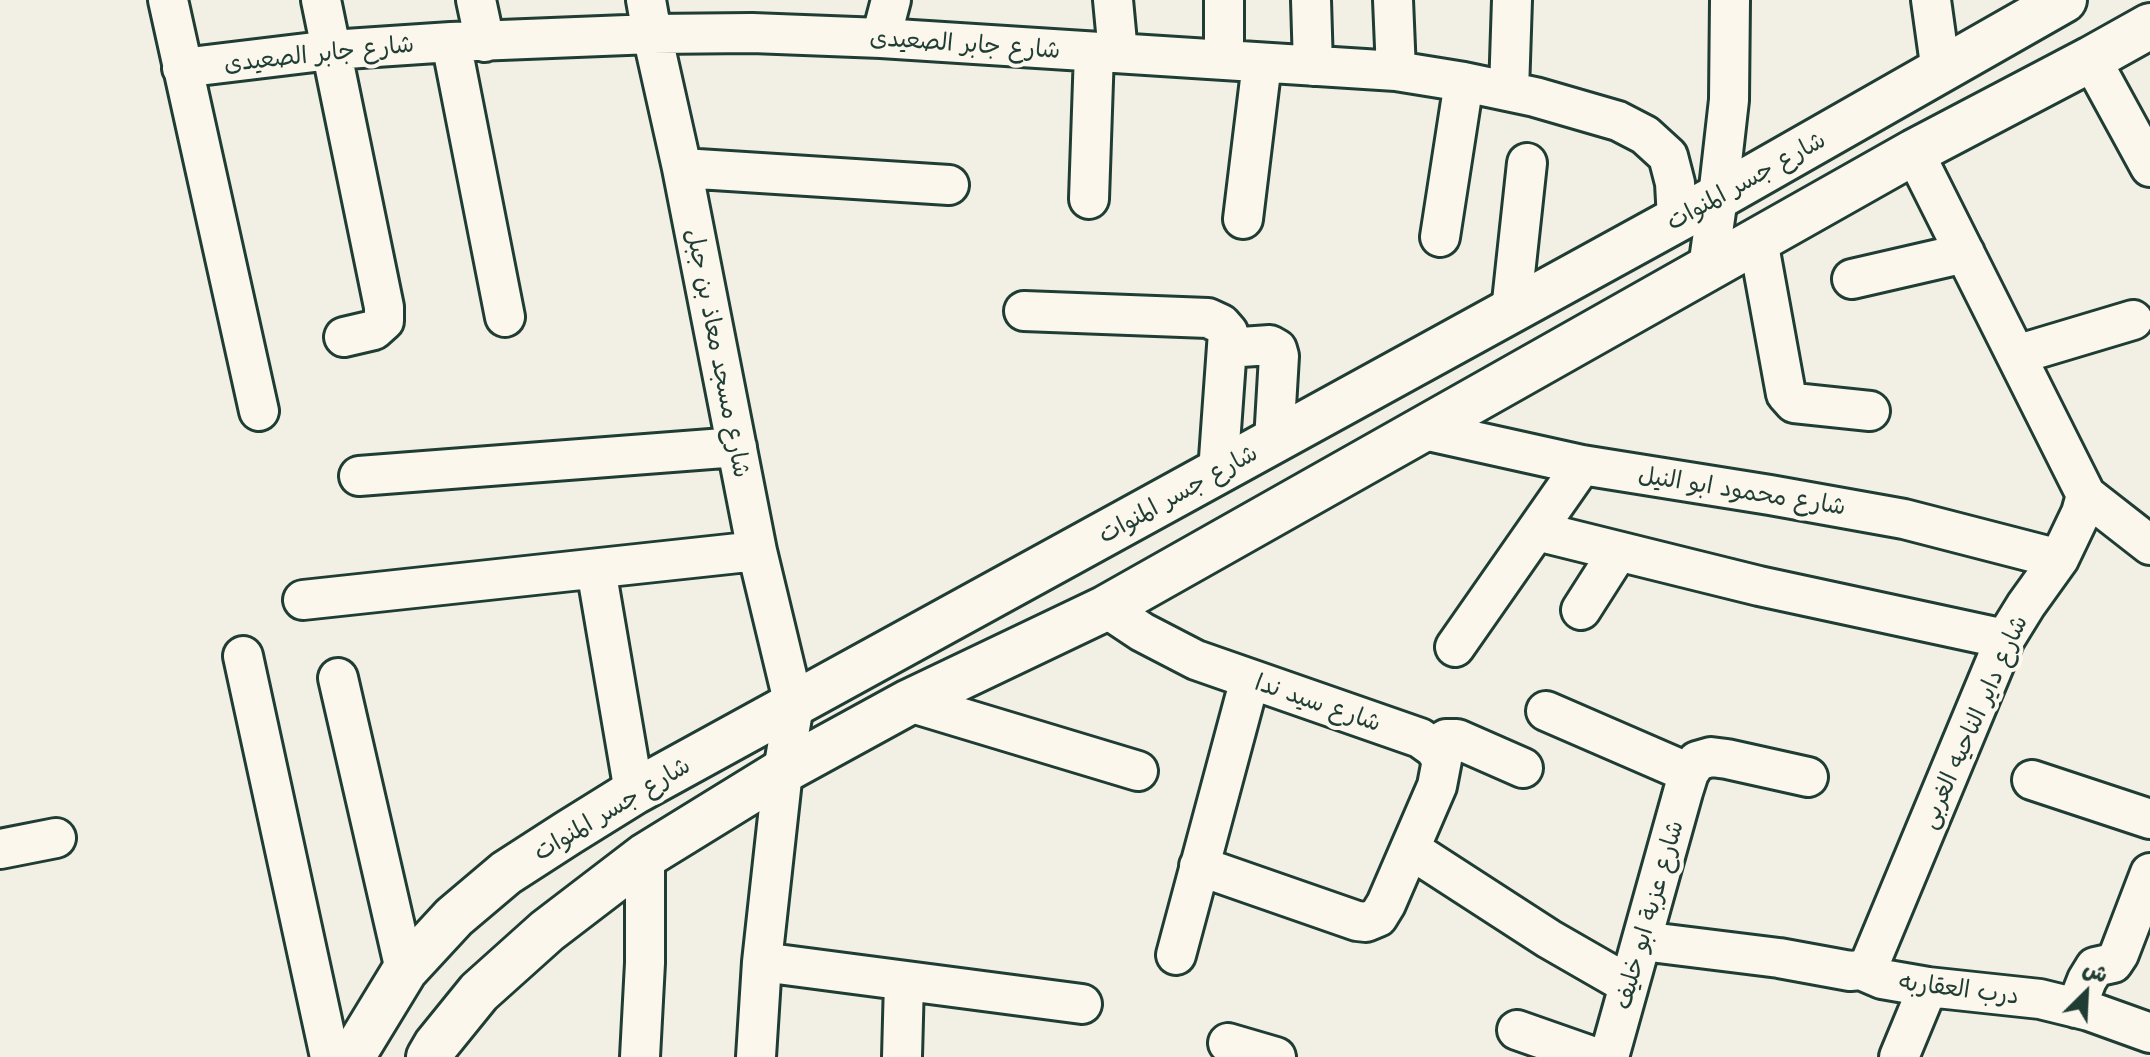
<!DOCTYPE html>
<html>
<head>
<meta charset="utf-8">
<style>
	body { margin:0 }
	#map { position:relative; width:2150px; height:1057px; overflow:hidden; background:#f2f0e5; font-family:Mali,"Playpen Sans Arabic",sans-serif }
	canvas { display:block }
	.north { position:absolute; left:2046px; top:953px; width:80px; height:80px; -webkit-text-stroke:6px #fbf7ec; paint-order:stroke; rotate:24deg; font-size:22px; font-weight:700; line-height:32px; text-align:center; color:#1f3d34 }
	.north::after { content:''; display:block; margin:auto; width:28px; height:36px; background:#1f3d34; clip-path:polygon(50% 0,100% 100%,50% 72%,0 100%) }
</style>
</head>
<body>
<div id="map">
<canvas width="2150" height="1057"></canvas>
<div class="north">ش</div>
</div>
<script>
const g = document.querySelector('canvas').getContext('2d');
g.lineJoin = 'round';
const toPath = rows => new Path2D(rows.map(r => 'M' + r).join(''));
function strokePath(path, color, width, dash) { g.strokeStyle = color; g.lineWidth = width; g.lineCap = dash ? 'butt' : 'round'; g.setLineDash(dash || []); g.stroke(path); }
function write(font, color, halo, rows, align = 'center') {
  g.font = font + ' Mali,"Playpen Sans Arabic",sans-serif'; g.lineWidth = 8; g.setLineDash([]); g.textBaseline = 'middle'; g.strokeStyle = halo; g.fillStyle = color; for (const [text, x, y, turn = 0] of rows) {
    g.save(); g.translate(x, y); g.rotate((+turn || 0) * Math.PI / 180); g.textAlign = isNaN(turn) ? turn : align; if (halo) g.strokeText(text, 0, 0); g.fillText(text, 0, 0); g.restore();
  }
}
const minor = toPath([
	[168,0,259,411],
	[321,0,384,307,384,321,374,330,344,337],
	[476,0,485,42],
	[646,0,652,34,682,168,757,551,794,705,783,771,762,962,756,1057],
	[1113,0,1118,53],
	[1224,0,1224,60],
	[1311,0,1313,66],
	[1393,0,1396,71],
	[1931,0,1941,72],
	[881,38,891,0],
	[451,42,505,317],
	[2091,59,2150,167],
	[182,68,331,50,451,42,652,34,752,33,881,38,1396,71,1464,82,1535,97,1618,121,1645,135,1668,156,1675,183,1677,219],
	[1509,91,1512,0],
	[682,168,949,185],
	[1089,199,1094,52],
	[1243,219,1262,63],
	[1440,237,1464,82],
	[1758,240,1786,394,1794,403,1870,411],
	[1708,268,1718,197,1729,100,1730,0],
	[1852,279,1965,253],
	[1024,311,1208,318,1221,324,1228,332,1218,472],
	[1511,311,1527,163],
	[1227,348,1270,345,1277,349,1279,356,1274,441],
	[2016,355,2133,320],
	[1424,430,1582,465,1770,495,1904,519,2059,559],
	[359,476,737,447],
	[2086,495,2150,545],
	[1537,531,1759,586,2005,639],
	[596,569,634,792],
	[303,600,757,551],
	[1106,608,1142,632,1196,660,1420,738,1434,748,1442,760,1437,786,1386,904,1378,917,1366,922,1357,921,1199,866],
	[1581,610,1618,552],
	[1455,647,1582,465],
	[243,656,330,1057],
	[338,678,405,970],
	[909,702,1138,771],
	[1546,711,1689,773],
	[1434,748,1446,739,1457,739,1523,768],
	[2032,780,2150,819],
	[0,849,56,838],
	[1410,849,1549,939,1629,985],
	[1642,941,1779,958,1850,971,1861,970,1870,963,2005,639,2026,605,2059,559,2081,513,2086,495,1914,152],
	[1176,955,1250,679],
	[762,962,1082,1004],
	[1861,970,1882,979,1928,987,2040,999,2089,1011,2150,1033],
	[2076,1008,2087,980,2095,967,2113,963,2119,954,2150,873],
	[1517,1030,1594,1057],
	[1228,1043,1276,1057],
	[640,1057,645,963,645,856],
	[902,1057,904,981],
	[1609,1057,1683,792,1689,773,1697,761,1711,757,1727,759,1808,777],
	[1899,1057,1928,987]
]);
const tertiary = toPath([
	[352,1057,405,970,454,917,506,873,568,833,634,792,1718,197,2064,0],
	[429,1057,436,1045,479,992,547,931,645,856,783,771,909,702,1106,608,1914,152,2091,59,2150,26]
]);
const streetNames = [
	["شارع جابر الصعيدى",965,44,4],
	["شارع جابر الصعيدى",319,54,-6],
	["شارع جسر المنوات",1746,181,-29],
	["شارع مسجد معاذ بن جبل",718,353,79],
	["شارع محمود ابو النيل",1742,491,9],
	["شارع جسر المنوات",1178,494,-29],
	["شارع سيد ندا",1318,703,19],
	["شارع داير الناحيه الغربى",1974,722,-66],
	["شارع جسر المنوات",612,809,-31],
	["شارع عزبة ابو خليف",1649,915,-74],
	["درب العقاربه",1959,989,7]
];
strokePath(minor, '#1f3d34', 44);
strokePath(tertiary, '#1f3d34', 50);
strokePath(minor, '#fbf7ec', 38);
strokePath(tertiary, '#fbf7ec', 44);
write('24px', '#1f3d34', '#fbf7ec', streetNames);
</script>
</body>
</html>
